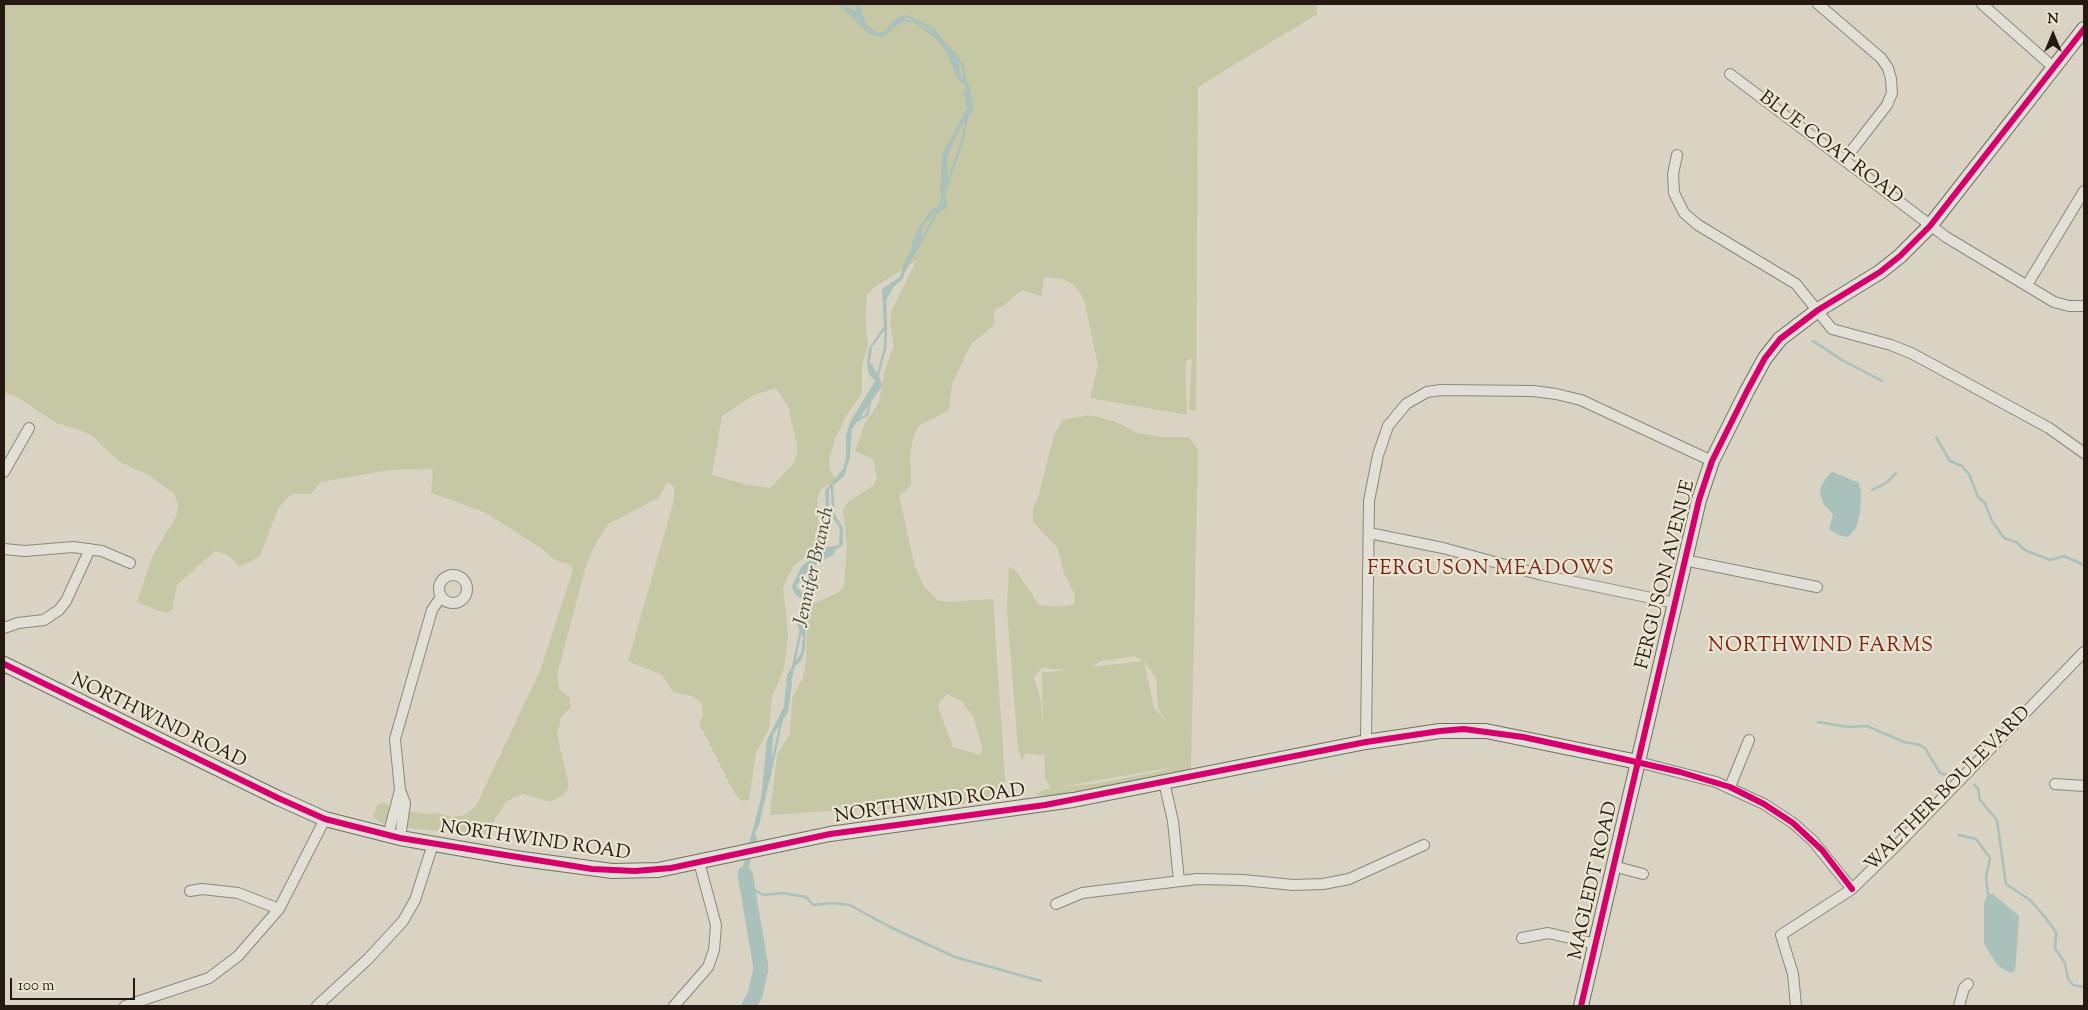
<!DOCTYPE html>
<html>
<head>
<meta charset="utf-8">
<style>
	body { margin:0 }
	#map { position:relative; width:2088px; height:1010px; overflow:hidden; background:#d8d3c2; font-family:"Sorts Mill Goudy",serif }
	canvas { display:block }
	.frame { position:absolute; inset:0; border:5px solid #251912; pointer-events:none }
	.north { position:absolute; left:2028px; top:10px; width:50px; height:50px; -webkit-text-stroke:4px #ebe6d2; paint-order:stroke; rotate:0deg; font-size:14px; font-weight:700; line-height:20px; text-align:center; color:#251912 }
	.north::after { content:''; display:block; margin:auto; width:18px; height:22px; background:#251912; clip-path:polygon(50% 0,100% 100%,50% 72%,0 100%) }
	.scale { position:absolute; left:10px; top:978px; width:125px; height:22px; box-sizing:border-box; border:2px solid #251912; border-top:0; padding-left:6px; font-size:15px; line-height:18px; white-space:nowrap; color:#251912; -webkit-text-stroke:4px #ebe6d2; paint-order:stroke }
</style>
</head>
<body>
<div id="map">
<canvas width="2088" height="1010"></canvas>
<div class="frame"></div>
<div class="north">N</div>
<div class="scale">100 m</div>
</div>
<script>
const g = document.querySelector('canvas').getContext('2d');
g.lineJoin = 'round';
function fillPath(path, color) { g.fillStyle = color; g.fill(path, 'evenodd'); }
const toPath = rows => new Path2D(rows.map(r => 'M' + r).join(''));
function strokePath(path, color, width, dash) { g.strokeStyle = color; g.lineWidth = width; g.lineCap = dash ? 'butt' : 'round'; g.setLineDash(dash || []); g.stroke(path); }
function write(font, color, halo, rows, align = 'center') {
  g.font = font + ' "Sorts Mill Goudy",serif'; g.lineWidth = 4.5; g.setLineDash([]); g.textBaseline = 'middle'; g.strokeStyle = halo; g.fillStyle = color; for (const [text, x, y, turn = 0] of rows) {
    g.save(); g.translate(x, y); g.rotate((+turn || 0) * Math.PI / 180); g.textAlign = isNaN(turn) ? turn : align; if (halo) g.strokeText(text, 0, 0); g.fillText(text, 0, 0); g.restore();
  }
}
const green = toPath([
	[4,4,1317,4,1317,14,1198,87,1196,411,1189,409,1192,358,1185,362,1187,415,1090,398,1098,366,1085,304,1080,292,1073,284,1062,279,1044,277,1041,296,1022,290,1003,306,994,310,994,325,971,344,952,383,949,410,919,426,914,435,910,455,911,485,899,496,915,567,923,585,937,600,947,602,993,599,1005,779,1001,798,917,811,876,808,770,815,777,754,790,734,792,698,803,678,806,663,807,606,838,593,844,587,847,547,843,510,849,501,873,486,877,478,873,459,855,451,865,423,879,402,885,370,894,345,890,323,892,310,916,261,874,287,867,295,865,318,868,345,862,365,862,393,846,416,835,439,829,460,830,471,837,480,821,489,817,499,818,522,826,538,822,567,815,555,808,555,793,566,783,588,788,636,785,661,782,674,772,696,769,729,756,752,749,800,741,801,734,793,699,723,703,716,702,703,692,696,673,692,662,675,628,661,674,500,674,487,668,482,658,498,608,524,593,548,585,569,557,675,559,689,570,698,570,708,561,717,557,734,569,787,563,795,550,802,523,794,506,801,486,834,480,835,387,826,373,817,378,804,384,803,401,810,427,814,437,813,453,817,465,815,476,806,540,671,573,570,571,565,555,560,541,548,484,512,431,493,433,469,389,470,321,482,311,494,295,494,287,498,278,509,260,556,240,567,228,555,215,551,177,585,172,610,165,613,137,602,152,557,177,515,178,504,174,494,149,475,120,462,92,436,80,430,56,423,17,397,4,392],
	[776,388,788,406,798,450,794,463,770,488,748,485,712,475,722,416,754,395],
	[947,694,961,701,973,716,983,749,980,755,953,747,938,707,940,701],
	[1089,415,1114,421,1137,433,1163,437,1189,437,1198,450,1191,769,1128,786,1074,791,1052,797,1035,794,1051,788,1045,779,1044,752,1042,755,1025,753,1022,761,1018,749,1007,609,1009,566,1016,571,1039,605,1057,607,1074,605,1075,596,1064,573,1057,547,1033,522,1033,509,1038,498,1054,435,1063,420],
	[1135,656,1143,661,1092,667,1100,661],
	[1144,662,1156,677,1158,709,1166,721,1154,708],
	[1042,668,1065,670,1042,673,1043,727,1041,701,1034,677],
	[1168,768,1162,771,1094,784,1059,787]
]);
const water = toPath([
	[838,4,844,4,855,12,856,10,854,4,859,4,866,24,878,33,883,33,897,17,907,15,933,27,958,58,961,76,970,87,973,110,960,128,948,155,947,184,944,192,948,203,946,209,933,214,923,226,921,238,905,268,903,279,886,293,887,327,872,347,870,362,879,376,882,386,852,429,850,457,844,476,829,489,829,505,843,528,843,545,835,550,833,555,812,566,796,586,806,597,805,648,802,659,791,671,792,684,788,712,773,735,771,774,759,825,755,833,757,839,748,870,747,897,751,930,761,949,764,970,752,1002,749,1006,744,1006,749,1001,750,988,762,963,749,932,741,873,761,799,767,740,784,707,787,675,801,653,803,638,797,625,799,623,802,625,805,620,803,600,794,593,792,586,802,566,822,548,839,545,840,529,826,507,825,491,843,469,846,459,846,436,850,422,875,381,869,374,867,363,869,348,884,326,882,289,900,277,903,264,911,251,912,243,918,229,931,210,943,204,940,191,942,155,967,108,963,90,966,91,966,87,957,78,946,51,927,27,907,17,884,37,876,36,868,33],
	[1833,472,1859,483,1861,493,1860,513,1856,528,1848,537,1838,535,1829,529,1833,514,1824,505,1820,494,1821,486,1830,473],
	[1988,894,1993,894,2019,916,2016,961,2015,970,2011,973,1998,966,1984,944,1984,903]
]);
const stream = toPath([
	[901,20,916,22,935,37],
	[949,47,963,66,966,84],
	[903,273,938,211,963,139,967,117],
	[885,299,892,287],
	[1813,341,1842,360,1882,381],
	[878,375,885,348,886,327],
	[853,423,867,415,870,402],
	[1936,437,1950,461,1962,466,1969,474,1978,497,1985,503,1992,521,2004,538,2016,542,2025,550,2050,560,2064,556,2084,565],
	[1872,490,1886,483,1896,473],
	[817,555,833,507,832,486],
	[791,677,815,563],
	[1818,722,1848,727,1867,726,1904,742,1920,745,1925,748,1940,773,1947,775],
	[768,782,783,714],
	[1974,785,1978,788,1980,800,1997,820,2006,884,2030,900,2045,917,2056,932,2055,949],
	[1959,835,1976,839,1990,858,1986,877,1988,894],
	[746,886,764,895,783,893,806,897,813,905,832,903,850,905,890,927,955,957,1041,981],
	[2056,950,2065,963,2068,979,2073,985,2084,987]
]);
const river = toPath([
	[745,874,761,968,755,995,749,1006]
]);
const street = toPath([
	[1818,4,1881,58,1888,68,1891,79,1892,93,1887,105,1845,159],
	[1982,4,2053,67],
	[1730,74,1946,237,2054,302,2069,306,2084,306],
	[1677,155,1673,174,1674,193,1684,213,1698,225,1796,284,1832,329,1891,345,1913,354,2049,428,2084,453],
	[2027,285,2084,191],
	[4,472,29,428],
	[1369,533,1443,548,1542,575,1675,603],
	[4,549,25,551,73,547,102,551,130,563],
	[1684,560,1817,587],
	'439 589a14 14 0 1 1 28 0a14 14 0 1 1-28 0Z',
	[4,628,18,623,44,620,59,610,66,601,90,549],
	[1366,742,1369,501,1378,455,1388,426,1406,404,1427,392,1441,390,1533,391,1556,394,1581,400,1712,461],
	[1638,762,1716,782,1764,804,1793,823,1813,841,1852,889],
	[1164,782,1173,821,1179,881],
	[2055,784,2084,786],
	[1730,787,1749,740],
	[388,836,400,790],
	[400,838,405,803,400,790,395,739,432,610,441,597],
	[1613,866,1643,874],
	[190,891,202,889,238,893,279,909],
	[1056,904,1082,893,1197,879,1243,880,1293,885,1323,884,1349,879,1424,845],
	[1522,938,1548,933,1596,944],
	[125,1006,209,978,238,956,279,909,325,819],
	[317,1006,368,959,403,921,415,900,433,844],
	[674,1006,708,967,714,950,716,925,699,862],
	[1796,1006,1793,974,1781,935,1852,889,1899,843,2084,652],
	[1959,1006,1964,988,1968,984]
]);
const secondary = toPath([
	[4,664,278,798,325,819,400,838,515,858,612,871,658,870,830,834,1073,800,1366,742,1440,731,1486,731,1638,762],
	[1581,1006,1699,500,1712,461,1747,391,1765,358,1780,339,1818,310,1880,272,1900,256,1930,226,2084,29]
]);
const cycleway = toPath([
	[4,664,278,798,325,819,400,838,592,869,635,871,671,868,830,834,1045,805,1366,742,1440,731,1464,729,1523,737,1597,753,1680,772,1730,787,1764,804,1793,823,1822,850,1852,889],
	[1581,1006,1699,500,1712,461,1747,391,1765,358,1780,339,1818,310,1880,272,1900,256,1930,226,2084,29]
]);
const streetNames = [
	["BLUE COAT ROAD",1830,149,37],
	["FERGUSON AVENUE",1667,575,-76],
	["NORTHWIND ROAD",158,722,26],
	["WALTHER BOULEVARD",1949,790,-45],
	["NORTHWIND ROAD",930,805,-8],
	["NORTHWIND ROAD",535,842,8],
	["MAGLEDT ROAD",1595,881,-77]
];
const waterNames = [
	["Jennifer Branch",816,567,-77]
];
const neighbourhoodNames = [
	["FERGUSON MEADOWS",1491,571],
	["NORTHWIND FARMS",1821,648]
];
fillPath(green, '#c6c7a4');
fillPath(water, '#a9c1ba');
strokePath(stream, '#a9c1ba', 2.5);
strokePath(river, '#a9c1ba', 15);
strokePath(street, '#8b877d', 12);
strokePath(secondary, '#726e64', 16);
strokePath(street, '#e1dfd6', 10);
strokePath(secondary, '#e1dfd6', 14);
strokePath(cycleway, '#d6006c', 6);
write('19px', '#251912', '#ebe6d2', streetNames);
write('italic 20px', '#474943', '#ebe6d2', waterNames);
g.letterSpacing = '1px';
write('20px', '#7a1f14', '#ebe6d2', neighbourhoodNames);
g.letterSpacing = '0px';
</script>
</body>
</html>
